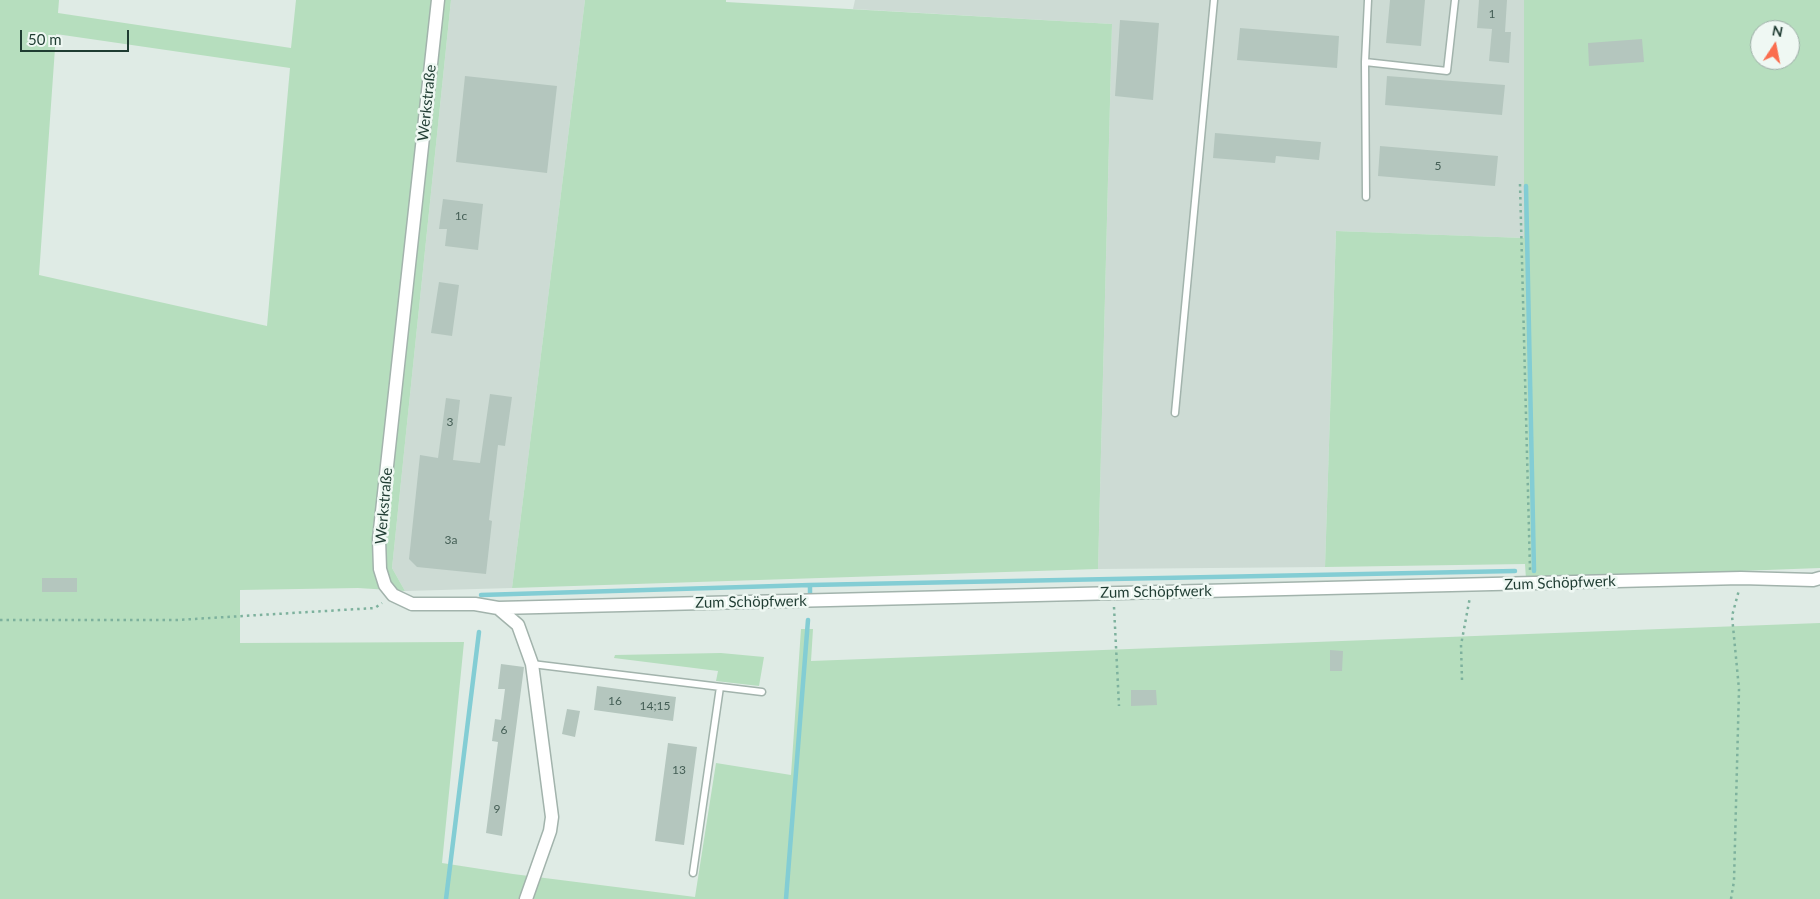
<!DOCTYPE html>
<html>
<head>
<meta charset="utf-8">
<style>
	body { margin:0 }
	#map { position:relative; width:1820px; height:899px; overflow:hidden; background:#dfebe5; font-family:Lato,sans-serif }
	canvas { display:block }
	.north { position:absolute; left:1750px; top:20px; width:50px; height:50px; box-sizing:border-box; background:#eff8f3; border:1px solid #9cada6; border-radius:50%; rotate:11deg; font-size:14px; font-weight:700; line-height:20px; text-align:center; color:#1f3c32 }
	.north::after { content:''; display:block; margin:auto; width:18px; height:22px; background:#fa6d4e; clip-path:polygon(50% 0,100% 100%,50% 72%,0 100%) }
	.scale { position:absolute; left:20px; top:30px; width:109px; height:22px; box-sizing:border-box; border:2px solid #1f3c32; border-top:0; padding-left:6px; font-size:15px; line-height:18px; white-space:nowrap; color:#1f3c32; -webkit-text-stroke:4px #eff8f3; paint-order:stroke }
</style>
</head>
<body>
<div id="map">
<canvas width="1820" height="899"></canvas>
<div class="north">N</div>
<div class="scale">50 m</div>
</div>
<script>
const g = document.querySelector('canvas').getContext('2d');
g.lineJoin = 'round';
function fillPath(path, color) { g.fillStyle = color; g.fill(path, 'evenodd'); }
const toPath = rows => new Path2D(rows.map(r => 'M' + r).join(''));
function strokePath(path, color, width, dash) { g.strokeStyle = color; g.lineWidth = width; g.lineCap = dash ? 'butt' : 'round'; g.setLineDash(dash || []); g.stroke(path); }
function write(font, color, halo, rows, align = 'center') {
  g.font = font + ' Lato,sans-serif'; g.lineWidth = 5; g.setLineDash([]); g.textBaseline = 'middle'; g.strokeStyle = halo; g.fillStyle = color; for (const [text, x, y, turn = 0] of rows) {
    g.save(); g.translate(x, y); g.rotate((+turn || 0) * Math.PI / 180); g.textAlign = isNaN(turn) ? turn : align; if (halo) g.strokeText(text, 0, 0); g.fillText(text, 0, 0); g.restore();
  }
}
const built = toPath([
	[451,0,585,0,512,588,405,591,392,568],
	[855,0,1524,0,1524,238,1336,231,1325,567,1098,569,1112,24,853,9]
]);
const green = toPath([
	[0,0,59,0,58,13,291,48,296,0,451,0,392,568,405,591,358,588,240,590,240,643,464,642,442,863,513,874,695,897,716,763,791,775,801,629,813,629,811,661,1820,623,1820,899,0,899],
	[56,34,290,68,267,326,39,275],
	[585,0,726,0,726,2,1112,24,1098,569,512,588],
	[1524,0,1820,0,1820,568,1526,579,1525,564,1325,567,1336,231,1524,238],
	[1760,30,1790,30,1790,60,1760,60],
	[721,653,764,657,759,686,716,681,718,671,614,658,615,655]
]);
const stream = toPath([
	[1526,186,1534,571],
	[810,593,810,585,1515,571],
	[481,595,810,585],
	[446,899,479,632],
	[786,899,808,620]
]);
const building = toPath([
	[1390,0,1425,0,1421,46,1386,43],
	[1479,0,1507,0,1505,32,1511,32,1509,63,1489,61,1492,29,1477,28],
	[1120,20,1159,23,1153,100,1115,96],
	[1240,28,1339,36,1337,68,1237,60],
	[1642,39,1644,62,1589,66,1588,43],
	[465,76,557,86,547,173,456,162],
	[1387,76,1505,85,1502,115,1385,105],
	[1215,133,1321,142,1319,160,1276,156,1275,163,1213,158],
	[1380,146,1498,156,1495,186,1378,176],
	[443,199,483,204,478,250,445,246,447,229,439,229],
	[439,282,459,285,452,336,431,333],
	[490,394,512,397,505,446,498,445,489,520,492,521,486,574,417,567,409,559,420,455,438,458,446,398,460,400,453,460,480,463],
	[42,578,77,578,77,592,42,592],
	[1330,650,1343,651,1342,671,1330,671],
	[501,664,524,667,502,836,486,833,498,742,492,741,495,719,501,720,505,689,498,689],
	[597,686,676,697,673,721,594,710],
	[1131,690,1156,690,1157,705,1131,706],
	[567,709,580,711,575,737,562,734],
	[668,743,697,747,684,845,655,841]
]);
const path = toPath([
	[1520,184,1530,570],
	[1114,607,1119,706],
	[0,620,177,620,375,608,382,603],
	[1462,680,1461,645,1470,597],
	[1731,899,1734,881,1739,689,1732,616,1739,590]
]);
const lane = toPath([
	[1365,62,1447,71,1455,0],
	[1366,197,1365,62,1368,0],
	[1175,413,1214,0],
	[532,664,762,692],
	[693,873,720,687]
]);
const street = toPath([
	[438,0,379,539,380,569,385,585,393,595,412,604,475,604,498,608,518,625,532,664,552,817,550,831,526,899],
	[498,608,1741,578,1813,580,1820,578]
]);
const numberNames = [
	["1",1492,14],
	["5",1438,166],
	["1c",461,216],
	["3",450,422],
	["3a",451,540],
	["16",615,701],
	["14;15",655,706],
	["6",504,730],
	["13",679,770],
	["9",497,809]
];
const streetNames = [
	["Werkstraße",427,103,-84],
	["Werkstraße",384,506,-85],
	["Zum Schöpfwerk",1560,583,-2],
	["Zum Schöpfwerk",1156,592,-1],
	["Zum Schöpfwerk",751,602,-1]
];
fillPath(built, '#cddbd4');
fillPath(green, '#b6debe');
strokePath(stream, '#83cdd4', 4.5);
fillPath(building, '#b4c6be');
strokePath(lane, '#a2b3ac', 9);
strokePath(street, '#a2b3ac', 15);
strokePath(path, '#7db19d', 2.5, [2.5, 4]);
strokePath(lane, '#fff', 6);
strokePath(street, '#fff', 12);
write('12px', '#445e55', null, numberNames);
write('15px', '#1f3c32', '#eff8f3', streetNames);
</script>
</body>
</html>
